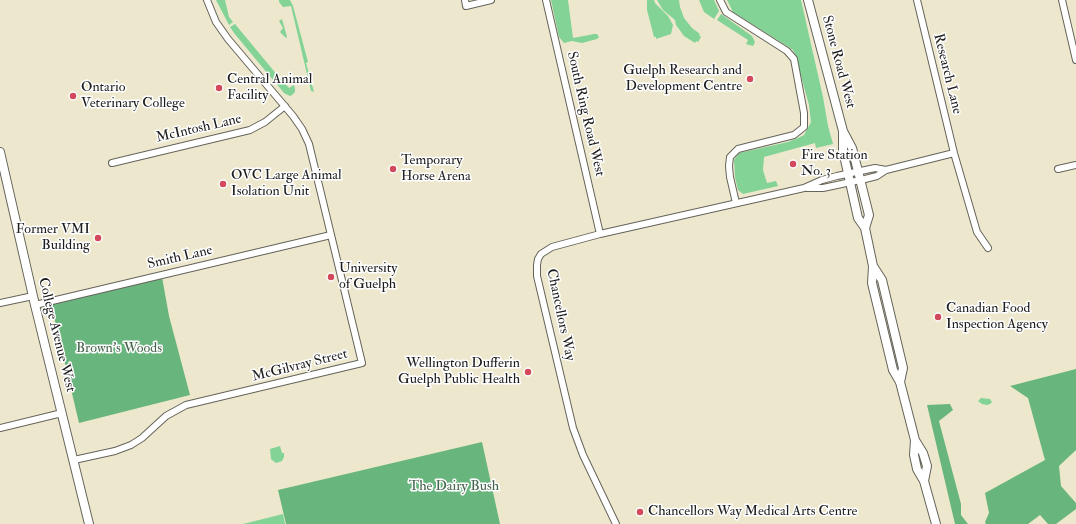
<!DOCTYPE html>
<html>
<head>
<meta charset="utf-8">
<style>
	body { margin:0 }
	canvas { display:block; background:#ede8cd }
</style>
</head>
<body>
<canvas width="1076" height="524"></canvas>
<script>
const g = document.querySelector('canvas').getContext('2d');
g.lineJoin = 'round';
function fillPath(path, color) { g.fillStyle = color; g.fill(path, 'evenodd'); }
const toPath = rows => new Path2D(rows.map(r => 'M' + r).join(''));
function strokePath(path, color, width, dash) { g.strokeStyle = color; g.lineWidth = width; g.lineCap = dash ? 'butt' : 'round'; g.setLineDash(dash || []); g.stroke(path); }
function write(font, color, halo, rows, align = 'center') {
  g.font = font + ' "IM FELL Double Pica",serif'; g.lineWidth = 3; g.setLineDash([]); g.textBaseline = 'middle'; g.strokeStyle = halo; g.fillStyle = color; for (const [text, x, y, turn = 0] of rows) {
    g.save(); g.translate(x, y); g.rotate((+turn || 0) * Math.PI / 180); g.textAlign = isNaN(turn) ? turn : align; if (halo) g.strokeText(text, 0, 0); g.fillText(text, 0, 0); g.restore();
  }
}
const green = toPath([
	[216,0,225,0,229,17,233,22,229,25],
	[279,0,290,0,293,6,308,62,306,63,314,92,311,91,291,6,283,7,279,2],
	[551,0,568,0,573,38,594,34,597,34,599,37,597,39,582,43,572,41,564,43,559,37],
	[647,0,654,0,655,3,668,16,673,25,671,34,656,39,656,37,654,37,647,10],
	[657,0,679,0,680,7,684,18,692,28,700,34,699,35,701,37,698,42,696,41,695,43,684,36,676,25,675,20,663,10],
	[699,0,714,0,719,11,714,19,704,12],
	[727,0,801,0,823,97,828,126,833,144,816,148,815,143,764,157,763,170,767,183,776,181,778,186,743,194,738,190,735,177,734,160,739,153,788,142,798,138,804,135,811,122,809,105,804,87,796,56,793,50,733,12],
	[721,14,752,36,755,42,753,46,746,44,748,40,717,20],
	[282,19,287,37,286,38,280,32,283,28,279,21],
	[235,24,278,76,273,80,234,33,230,27],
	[280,78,289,88,294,85,295,89,295,92,292,95,290,96,284,93,275,82],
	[981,398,990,399,992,402,990,404,987,405,982,404,978,401],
	[280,446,282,453,284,453,284,457,282,461,276,463,271,459,270,449],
	[283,514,285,524,243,524]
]);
const forest = toPath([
	[162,277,169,316,190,395,79,423,51,304],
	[1076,369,1076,450,1059,466,1061,486,1076,503,1076,509,1056,524,1048,524,1040,515,1028,524,986,524,985,522,989,513,985,493,1045,460,1028,398,1010,386],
	[950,404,953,410,939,421,961,504,961,515,968,524,955,524,927,405],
	[482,442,500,524,286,524,278,490]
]);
const minor = toPath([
	[465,0,466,6,491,0],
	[546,0,600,234],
	[720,0,726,12,787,51,794,59,804,113,804,127,794,135,738,149,730,157,729,166,730,177,736,203],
	[917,0,954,153,977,232,988,248],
	[1062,0,1076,60],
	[112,163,250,130,265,122,285,106],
	[1058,169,1076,165],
	[807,188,823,188,865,179,877,176,886,170,954,153],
	[0,303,33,296],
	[35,305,331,235],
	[0,428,62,413],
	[74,460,115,451,131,445,142,438,166,416,186,405,362,363,309,144,302,129,293,116,228,39,216,22,207,0],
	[616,524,583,455,573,428,537,276,537,265,538,259,541,254,552,247,600,234,804,188,822,180,837,176,875,168,886,170]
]);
const secondary = toPath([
	[808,0,843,131,852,148,858,171,869,215,865,228,873,266,872,283,893,370,900,382,915,440,914,455,917,469,924,481,936,524],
	[843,132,843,151,858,218,865,228],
	[0,152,35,305,89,524],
	[873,266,882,280,903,368,900,382],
	[915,440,923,453,927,466,924,481]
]);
const markers = [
	[750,79,4,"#d1495b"],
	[219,88,4,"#d1495b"],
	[73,96,4,"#d1495b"],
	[793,164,4,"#d1495b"],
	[393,169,4,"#d1495b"],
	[223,184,4,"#d1495b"],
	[98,238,4,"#d1495b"],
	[331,277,4,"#d1495b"],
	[938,317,4,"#d1495b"],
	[528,372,4,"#d1495b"],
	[640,512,4,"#d1495b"]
];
const streetNames = [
	["Stone Road West",838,62,75],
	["Research Lane",947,74,76],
	["South Ring Road West",585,114,77],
	["McIntosh Lane",199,129,-13],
	["Smith Lane",180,258,-13],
	["Chancellors Way",560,315,78],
	["College Avenue West",56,335,76],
	["McGilvray Street",300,366,-14]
];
const poiNames = [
	["Guelph Research and",742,71,"right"],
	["Development Centre",742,87,"right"],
	["Central Animal",227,80],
	["Facility",227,96],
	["Ontario",81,88],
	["Veterinary College",81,104],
	["Fire Station",801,156],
	["No. 3",801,172],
	["Temporary",401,161],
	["Horse Arena",401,177],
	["OVC Large Animal",231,176],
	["Isolation Unit",231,192],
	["Former VMI",90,230,"right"],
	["Building",90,246,"right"],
	["University",339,269],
	["of Guelph",339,285],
	["Canadian Food",946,309],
	["Inspection Agency",946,325],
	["Wellington Dufferin",520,364,"right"],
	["Guelph Public Health",520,380,"right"],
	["Chancellors Way Medical Arts Centre",648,512]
];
const parkNames = [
	["Brown's Woods",119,349],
	["The Dairy Bush",454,487]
];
fillPath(green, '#82d395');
fillPath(forest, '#69b57e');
strokePath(minor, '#65635a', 8);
strokePath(secondary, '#65635a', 10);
strokePath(minor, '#fff', 6);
strokePath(secondary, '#fff', 8);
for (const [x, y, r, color] of markers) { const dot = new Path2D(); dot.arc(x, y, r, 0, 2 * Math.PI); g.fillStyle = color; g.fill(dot); strokePath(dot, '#fff', 1.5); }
write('14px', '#1c1c1c', '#fff', streetNames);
write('14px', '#1c1c1c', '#fff', poiNames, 'left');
write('14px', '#45654c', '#fff', parkNames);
</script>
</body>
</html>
